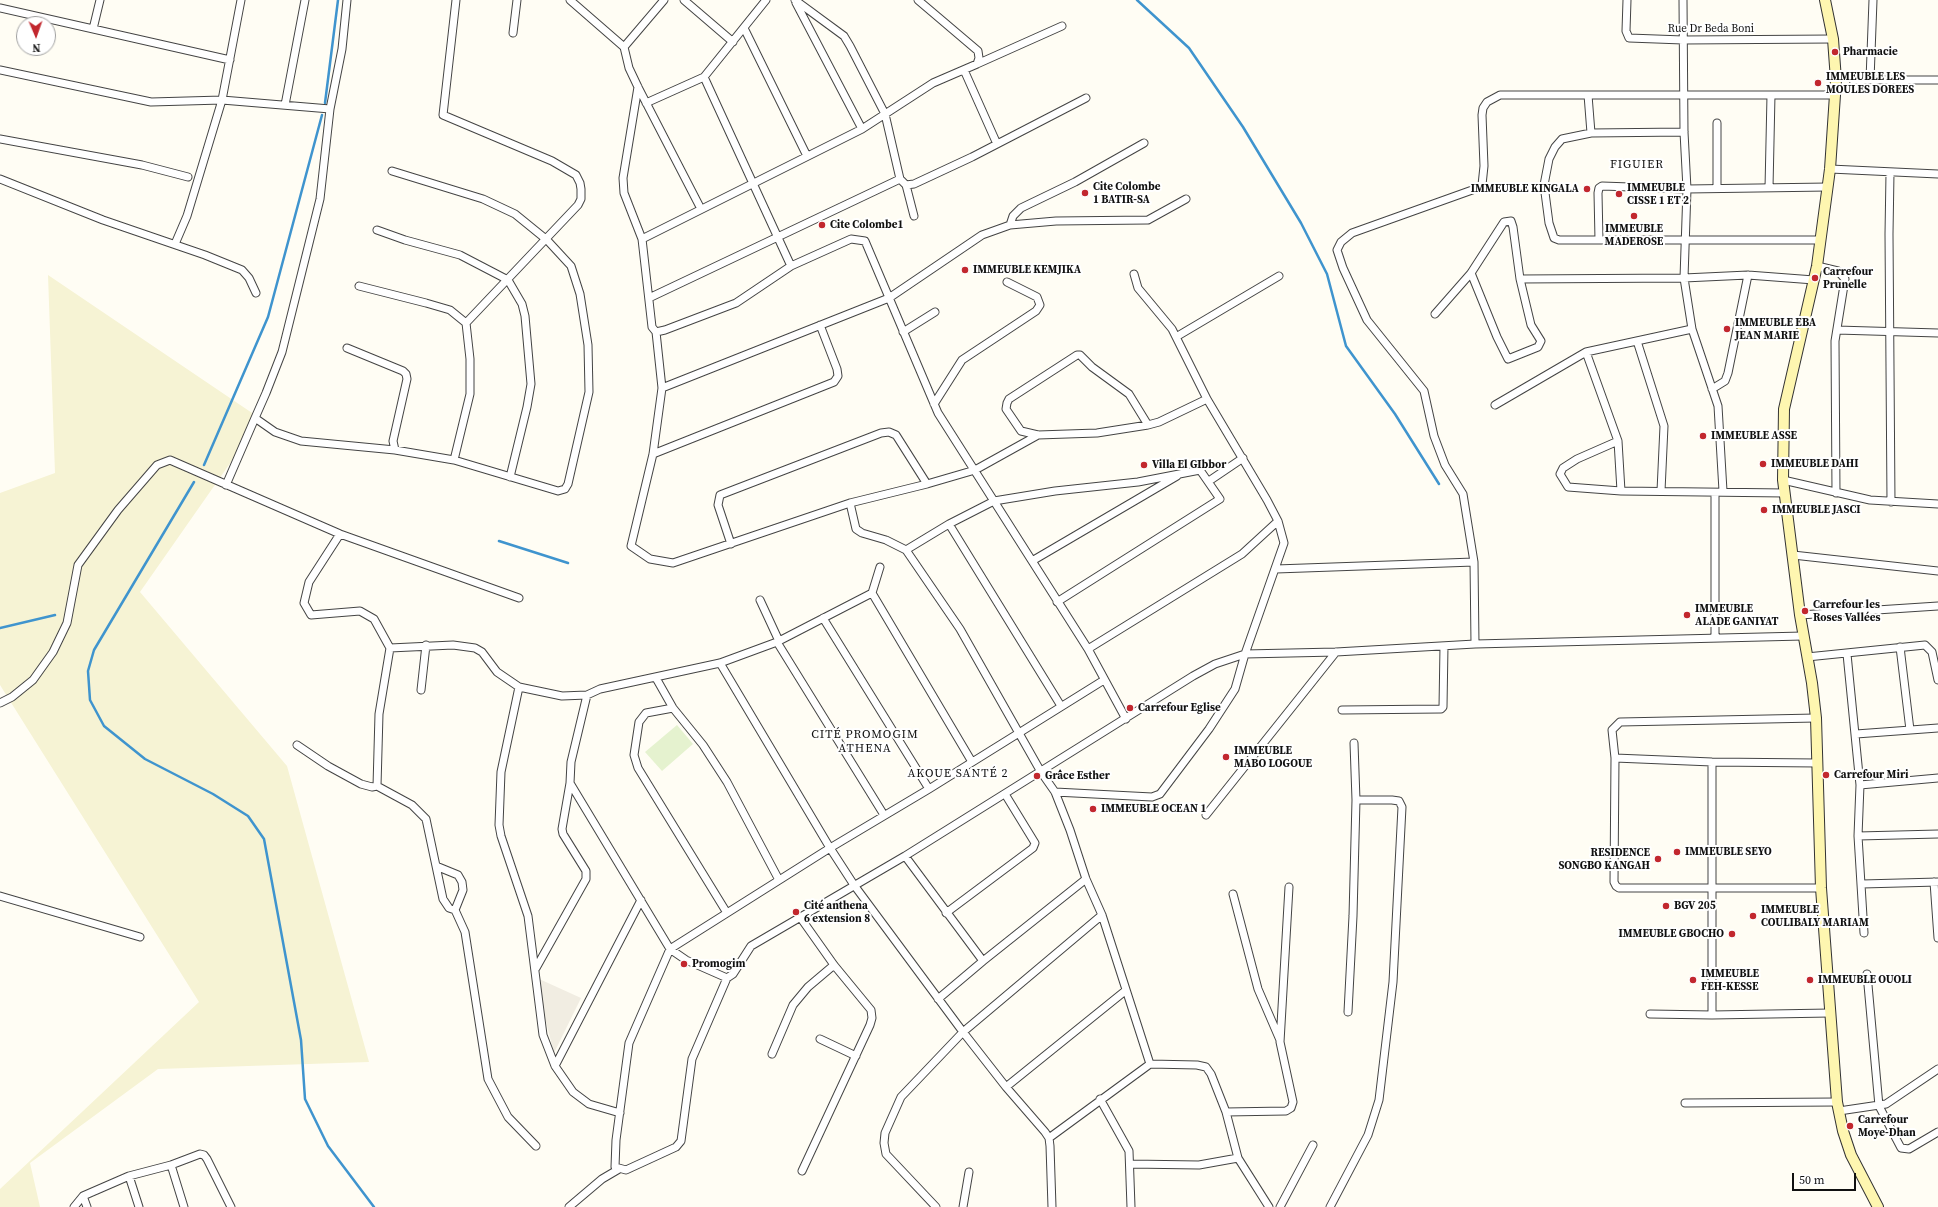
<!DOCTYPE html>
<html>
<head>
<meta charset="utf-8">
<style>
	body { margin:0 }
	#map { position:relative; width:1938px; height:1207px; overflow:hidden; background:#fffdf4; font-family:"Source Serif 4",serif }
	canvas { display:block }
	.north { position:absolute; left:16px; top:16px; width:40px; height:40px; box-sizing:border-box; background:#fff; border:1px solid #a0a0a0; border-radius:50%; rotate:178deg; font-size:11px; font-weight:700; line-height:16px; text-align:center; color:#111 }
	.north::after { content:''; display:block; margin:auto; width:14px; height:18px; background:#c2272e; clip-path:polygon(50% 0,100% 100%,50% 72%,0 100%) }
	.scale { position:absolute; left:1792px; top:1173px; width:64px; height:18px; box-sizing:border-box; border:2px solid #111; border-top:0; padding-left:5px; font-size:12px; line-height:14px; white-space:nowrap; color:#111; -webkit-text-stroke:3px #fff; paint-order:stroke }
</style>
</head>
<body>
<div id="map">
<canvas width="1938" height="1207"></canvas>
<div class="north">N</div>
<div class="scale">50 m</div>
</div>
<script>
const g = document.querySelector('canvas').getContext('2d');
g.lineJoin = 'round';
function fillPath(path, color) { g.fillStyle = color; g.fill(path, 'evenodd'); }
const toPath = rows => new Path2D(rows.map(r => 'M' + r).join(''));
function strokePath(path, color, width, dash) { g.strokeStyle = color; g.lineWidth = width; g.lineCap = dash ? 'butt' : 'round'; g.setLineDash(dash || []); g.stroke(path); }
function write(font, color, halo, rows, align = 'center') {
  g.font = font + ' "Source Serif 4",serif'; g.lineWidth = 4; g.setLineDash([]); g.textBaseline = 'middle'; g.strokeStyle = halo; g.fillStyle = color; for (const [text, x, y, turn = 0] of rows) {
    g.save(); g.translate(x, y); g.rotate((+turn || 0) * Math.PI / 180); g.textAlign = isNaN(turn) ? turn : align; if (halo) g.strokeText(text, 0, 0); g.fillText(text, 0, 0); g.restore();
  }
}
const farmland = toPath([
	[48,275,261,419,140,592,287,766,369,1062,158,1069,30,1163,40,1207,0,1207,0,1189,199,1002,0,685,0,493,55,473]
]);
const pitch = toPath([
	[677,725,693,744,662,771,645,752]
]);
const plaza = toPath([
	[537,978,581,998,554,1053,543,1010]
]);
const stream = toPath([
	[1137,0,1189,48,1243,127,1301,223,1327,274,1346,346,1395,414,1439,484],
	[325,103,338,0],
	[204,465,268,317,322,115],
	[194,482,94,650,88,671,90,700,104,726,145,759,213,794,248,816,264,839,301,1040,305,1099,328,1146,374,1207],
	[499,541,568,563],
	[0,628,55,615]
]);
const street = toPath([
	[347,0,342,49,330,109,320,199,282,352,266,393,255,418,275,432,301,441,395,450],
	[570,0,624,47,629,68,638,87,701,209],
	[684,0,733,42],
	[795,0,844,36,850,46,885,114,900,179,906,185,914,216],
	[1627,0,1626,31,1629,38,1683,40,1833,39],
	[1683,0,1684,132,1687,189,1684,278,1692,329,1718,406,1723,491],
	[796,3,862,129],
	[0,8,230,60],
	[744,28,807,156],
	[93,29,100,0],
	[513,33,517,0],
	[624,47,664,0],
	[977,64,1062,26],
	[0,70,151,102,222,100,330,109],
	[964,70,997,144],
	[704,77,791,266],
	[1853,80,1938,80],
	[1870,80,1873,0],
	[638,87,623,178,624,193,642,239,652,327,656,332,662,388,653,454,631,546,650,559,673,563,850,503,927,484,975,470,1038,435],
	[1588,95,1591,133],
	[646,103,704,77,766,0],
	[285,105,305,0],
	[1717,123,1717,188],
	[1684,132,1591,133,1562,139,1555,147,1549,159,1544,185,1549,223,1554,238,1559,240,1821,240],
	[0,139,142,165,188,177],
	[1830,169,1938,174],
	[1890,173,1889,234,1891,502],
	[0,179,103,220,205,255,242,270,249,278,256,293],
	[906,185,914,184,972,157,1086,98],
	[1769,188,1771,95],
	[1010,225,1013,216,1021,208,1075,182,1144,143],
	[377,230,405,240,460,255,508,280,522,304,525,316,531,384,527,407,510,477],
	[642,239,862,129,933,83,977,64,979,58,978,51,918,0],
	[1599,240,1598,193,1599,188,1602,186,1687,189,1828,187],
	[175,244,187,216,222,100,241,0],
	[1817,266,1838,271,1845,279,1835,341,1836,493],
	[1520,279,1684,278,1748,275,1814,280],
	[359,286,426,303,450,310,466,323],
	[649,298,900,179],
	[1435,314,1471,273,1504,222,1511,221,1513,227,1520,279,1531,325,1541,341,1538,347,1508,359,1497,337,1471,273],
	[1837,330,1938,333],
	[656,332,665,330,736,303,791,266,851,239,865,241,938,413,1088,649,1126,719],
	[903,332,935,312],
	[1176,337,1279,276],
	[1637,341,1664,426,1661,491],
	[347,348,403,371,406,374,407,379,393,441,395,450,454,460,558,491,565,489,568,484,589,392,588,345,580,294,571,266,547,240,515,214,483,199,392,171],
	[1586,352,1618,441],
	[662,388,889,298,982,235,1010,225,1056,221,1148,220,1186,199],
	[1712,389,1725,381,1728,373,1748,275],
	[934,404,962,360,1036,311,1040,305,1037,297,1007,282],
	[1495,405,1586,352,1692,329],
	[1148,425,1129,394,1092,367,1080,355,1077,355,1009,399,1007,403,1006,409,1021,431,1038,435,1097,433,1148,425,1159,422,1207,399],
	[653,454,834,382,838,376,837,369,820,325],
	[454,460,470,394,470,359,466,323,578,205,581,199,581,189,580,183,576,175,552,161,443,115,456,0],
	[1783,480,1870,500,1938,504],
	[1209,481,1243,458],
	[226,485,255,418],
	[1621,491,1618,441,1577,459,1563,468,1560,474,1568,487,1621,491,1785,493],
	[1715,493,1715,637],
	[850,503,856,529,862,533,886,540,906,550,960,629,1041,772,1055,792,1070,830,1086,879,1102,915,1150,1064],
	[949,524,1061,706],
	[340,534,309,582,304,603,311,615,360,611,374,619,390,648,379,714,377,786,412,805,426,819,436,866,458,875,462,882,463,890,455,910,465,932,488,1079,508,1117,536,1146],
	[731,544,718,505,720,495,881,433,889,432,896,435,927,484],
	[906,550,949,524,994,501,1055,491,1138,482,1200,470,1220,499,1057,602],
	[1793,555,1938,571],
	[1032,561,1177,476],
	[1276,569,1474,562],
	[872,593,972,762],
	[760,600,779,641],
	[1800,615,1938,606],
	[823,618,929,789],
	[777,642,884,815],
	[1475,644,1474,562,1463,494,1445,465,1434,436,1424,391,1367,320,1343,268,1337,250,1341,242,1352,233,1475,189,1482,185,1484,166,1482,115,1483,108,1487,102,1500,95,1836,95],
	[1900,647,1910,730],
	[390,648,453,645,475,648,482,652,497,672,519,687],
	[1088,649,1242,554,1278,521],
	[1847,654,1860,785,1858,836,1864,933],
	[1807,657,1925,645,1932,652,1938,680],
	[720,663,830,848,854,885,963,1032,1006,1087,1045,1132,1049,1138,1050,1146,1052,1207],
	[656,678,673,708,703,745,727,782,779,880],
	[1104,680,929,789,830,848,670,949,629,1043,616,1140,615,1167,626,1170,676,1147,681,1141,692,1059,727,978,733,974,751,946,905,856,1193,676,1215,664,1245,654,1336,652,1475,644,1803,636],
	[421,690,426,645],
	[587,695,571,762,570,783,670,949,686,960,727,978],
	[0,703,12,697,33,680,53,652,67,623,78,565,118,510,157,465,170,460,340,534,519,598],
	[673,708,646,713,639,722,634,755,638,768,727,913],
	[1342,710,1441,709,1443,707,1444,646],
	[1816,718,1620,722,1612,730,1615,758,1614,882,1616,886,1619,888,1821,888],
	[1856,734,1938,728],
	[297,745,328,766,361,784,372,787,377,786],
	[1615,758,1712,762,1817,763],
	[1860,785,1938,778],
	[1055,792,1152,797,1160,794,1209,729,1235,689,1245,654,1284,543,1278,521,1267,500,1207,399,1172,329,1138,288,1134,274],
	[1206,815,1336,652],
	[1858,836,1938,834],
	[905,856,983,961],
	[436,866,443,899,449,908,455,910],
	[1934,882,1938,938],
	[1862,884,1938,882],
	[1233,894,1258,989,1280,1040],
	[0,896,140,937],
	[946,913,1033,848,1035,843,1005,794],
	[800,917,834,965,871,1010,872,1018,870,1025,802,1171],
	[536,968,586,879,586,871,563,834,562,829,570,783],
	[1867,974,1879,1106,1901,1148,1909,1149,1938,1132],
	[938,999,983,961,1086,879],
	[1348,1012,1353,916,1356,800,1354,743],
	[1650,1014,1712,1015,1830,1013],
	[1712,1015,1712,762],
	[820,1039,856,1056],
	[772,1054,793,1005,808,987,834,965],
	[555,1066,641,900],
	[1006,1087,1125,991],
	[1100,1099,1129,1151,1131,1207],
	[1685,1103,1837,1102],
	[1839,1111,1886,1104,1938,1069],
	[1226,1112,1286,1111,1291,1108,1293,1102,1280,1042,1289,887],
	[620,1113,589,1104,573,1092,555,1066,543,1035,528,916,501,836,499,825,501,772,519,687,562,696,587,695,600,689,720,663,777,642,872,593,880,567],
	[1049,1138,1150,1064,1197,1065,1206,1067,1211,1074,1226,1112,1238,1158,1269,1207],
	[1130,1164,1199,1165,1238,1158],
	[171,1165,184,1207],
	[129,1176,139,1207],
	[83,1196,87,1207],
	[74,1207,83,1196,129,1176,171,1165,200,1154,204,1155,207,1159,231,1207],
	[569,1207,602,1179,619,1169],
	[936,1207,886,1154,884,1143,885,1133,901,1097,963,1032,1102,915],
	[963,1207,969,1172],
	[1280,1207,1313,1145],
	[1330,1207,1368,1135,1379,1100,1393,982,1402,807,1399,801,1392,800,1356,800]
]);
const secondary = toPath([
	[1825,0,1833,39,1836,80,1830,169,1817,266,1784,409,1783,480,1800,615,1812,683,1816,718,1821,888,1837,1102,1843,1131,1851,1155,1878,1207]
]);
const markers = [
	[1835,52,4,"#c2272e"],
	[1818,83,4,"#c2272e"],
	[1587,189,4,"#c2272e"],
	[1085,193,4,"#c2272e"],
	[1619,194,4,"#c2272e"],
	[1634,216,4,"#c2272e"],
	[822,225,4,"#c2272e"],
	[965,270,4,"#c2272e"],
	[1815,278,4,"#c2272e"],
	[1727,329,4,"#c2272e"],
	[1703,436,4,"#c2272e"],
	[1763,464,4,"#c2272e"],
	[1144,465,4,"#c2272e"],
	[1764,510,4,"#c2272e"],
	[1805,611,4,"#c2272e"],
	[1687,615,4,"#c2272e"],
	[1130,708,4,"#c2272e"],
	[1226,757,4,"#c2272e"],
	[1826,775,4,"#c2272e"],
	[1037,776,4,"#c2272e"],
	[1093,809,4,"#c2272e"],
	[1677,852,4,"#c2272e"],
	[1658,859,4,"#c2272e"],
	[1666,906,4,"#c2272e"],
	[796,912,4,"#c2272e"],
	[1753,916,4,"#c2272e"],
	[1732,934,4,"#c2272e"],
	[684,964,4,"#c2272e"],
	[1693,980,4,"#c2272e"],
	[1810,980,4,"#c2272e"],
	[1850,1126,4,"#c2272e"]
];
const streetNames = [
	["Rue Dr Beda Boni",1711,29]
];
const poiNames = [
	["Pharmacie",1843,52],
	["IMMEUBLE LES",1826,77],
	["MOULES DOREES",1826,90],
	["Cite Colombe",1093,187],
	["1 BATIR-SA",1093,200],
	["IMMEUBLE",1627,188],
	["CISSE 1 ET 2",1627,201],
	["IMMEUBLE KINGALA",1579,189,"right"],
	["Cite Colombe1",830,225],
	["IMMEUBLE",1634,229,"center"],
	["MADEROSE",1634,242,"center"],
	["IMMEUBLE KEMJIKA",973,270],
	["Carrefour",1823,272],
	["Prunelle",1823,285],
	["IMMEUBLE EBA",1735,323],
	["JEAN MARIE",1735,336],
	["IMMEUBLE ASSE",1711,436],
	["IMMEUBLE DAHI",1771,464],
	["Villa El GIbbor",1152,465],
	["IMMEUBLE JASCI",1772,510],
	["Carrefour les",1813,605],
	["Roses Vallées",1813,618],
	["IMMEUBLE",1695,609],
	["ALADE GANIYAT",1695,622],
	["Carrefour Eglise",1138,708],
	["IMMEUBLE",1234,751],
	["MABO LOGOUE",1234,764],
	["Carrefour Miri",1834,775],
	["Grâce Esther",1045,776],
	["IMMEUBLE OCEAN 1",1101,809],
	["IMMEUBLE SEYO",1685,852],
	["RESIDENCE",1650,853,"right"],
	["SONGBO KANGAH",1650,866,"right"],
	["Cité anthena",804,906],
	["6 extension 8",804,919],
	["BGV 205",1674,906],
	["IMMEUBLE",1761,910],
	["COULIBALY MARIAM",1761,923],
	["IMMEUBLE GBOCHO",1724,934,"right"],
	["Promogim",692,964],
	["IMMEUBLE",1701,974],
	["FEH-KESSE",1701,987],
	["IMMEUBLE OUOLI",1818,980],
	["Carrefour",1858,1120],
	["Moye-Dhan",1858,1133]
];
const neighbourhoodNames = [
	["FIGUIER",1637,165],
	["CITÉ PROMOGIM",865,735],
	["ATHENA",865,749],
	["AKOUE SANTÉ 2",958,774]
];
fillPath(farmland, '#f6f3d4');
fillPath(pitch, '#e5f2cf');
fillPath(plaza, '#f1ede2');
strokePath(stream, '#3f94ce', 2.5);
strokePath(street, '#444', 9);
strokePath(secondary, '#333', 12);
strokePath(street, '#fff', 7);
strokePath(secondary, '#fef6b0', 10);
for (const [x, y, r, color] of markers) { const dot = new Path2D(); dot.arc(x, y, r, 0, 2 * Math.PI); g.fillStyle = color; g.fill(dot); strokePath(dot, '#fff', 1.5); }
write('11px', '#111', '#fff', streetNames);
write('bold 11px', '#111', '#fff', poiNames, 'left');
g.letterSpacing = '1px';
write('12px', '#111', '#fff', neighbourhoodNames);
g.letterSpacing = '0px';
</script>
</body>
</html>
